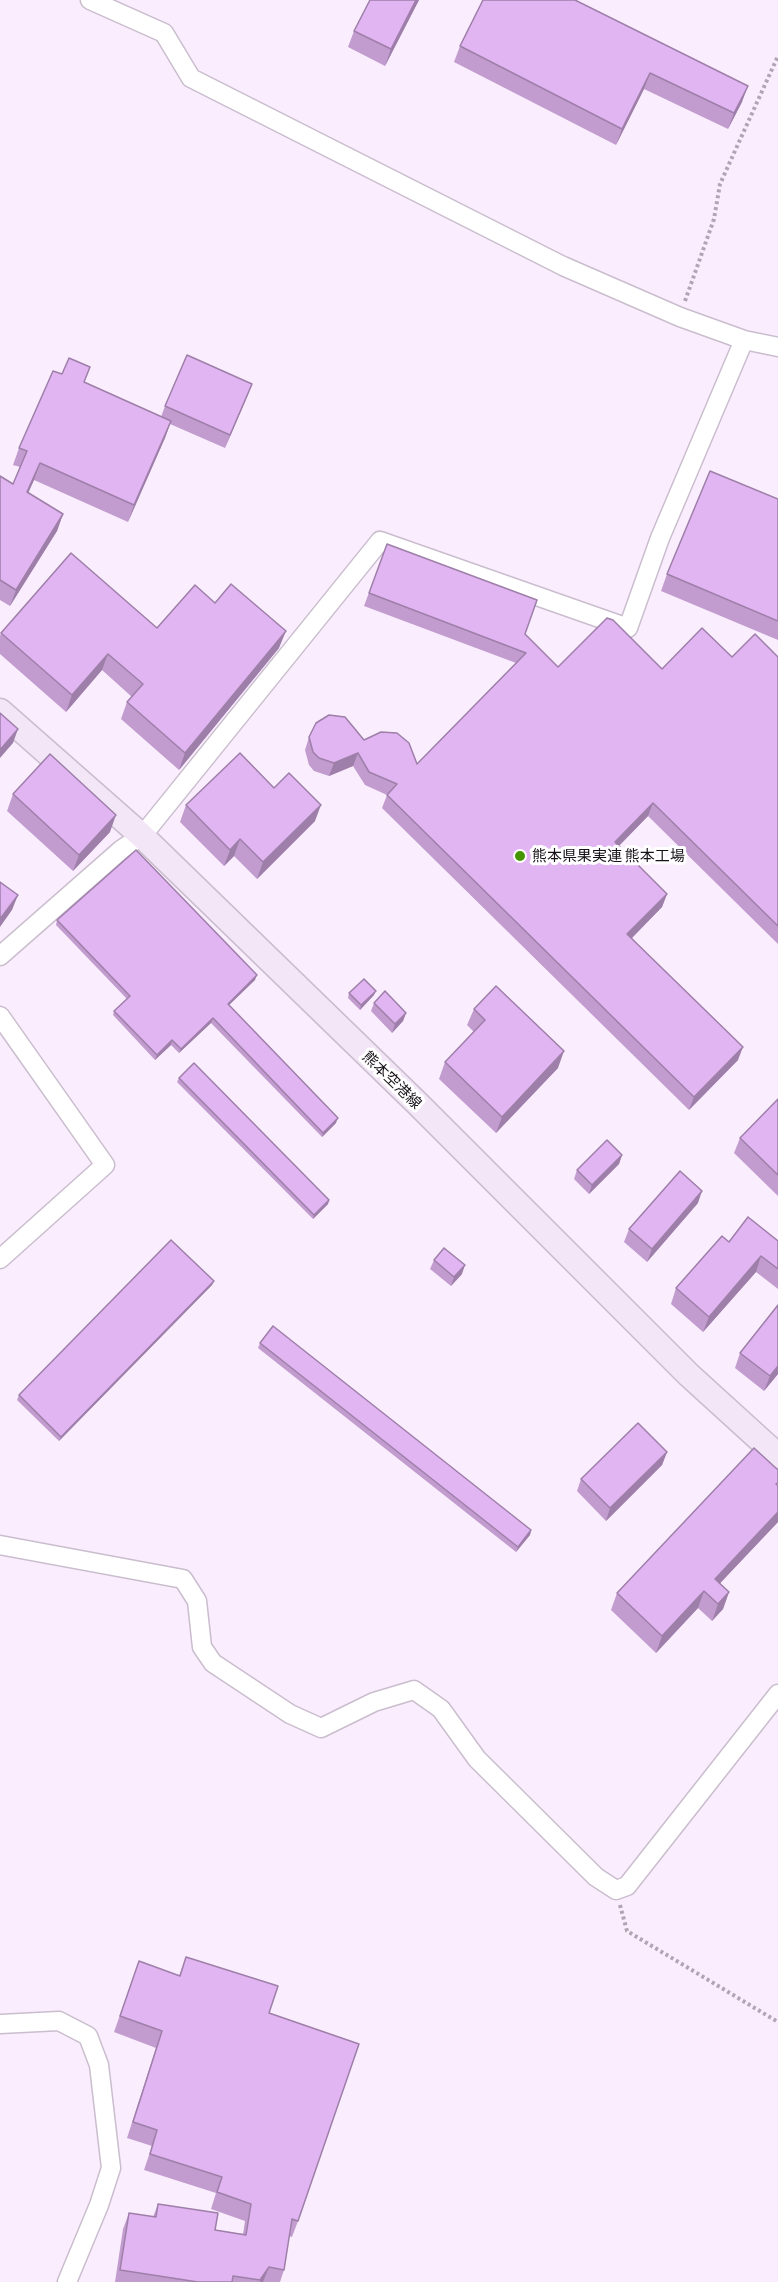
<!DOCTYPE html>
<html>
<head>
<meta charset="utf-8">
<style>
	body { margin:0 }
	canvas { display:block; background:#faeefe }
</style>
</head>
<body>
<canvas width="778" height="2282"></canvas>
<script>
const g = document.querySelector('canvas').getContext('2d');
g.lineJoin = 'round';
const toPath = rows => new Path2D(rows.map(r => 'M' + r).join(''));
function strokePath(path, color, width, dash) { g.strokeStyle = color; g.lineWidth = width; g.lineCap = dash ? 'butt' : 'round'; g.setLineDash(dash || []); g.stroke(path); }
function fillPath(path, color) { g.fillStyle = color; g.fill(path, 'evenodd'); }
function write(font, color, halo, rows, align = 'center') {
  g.font = font + ' Commissioner,"Noto Sans JP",sans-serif'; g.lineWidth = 6; g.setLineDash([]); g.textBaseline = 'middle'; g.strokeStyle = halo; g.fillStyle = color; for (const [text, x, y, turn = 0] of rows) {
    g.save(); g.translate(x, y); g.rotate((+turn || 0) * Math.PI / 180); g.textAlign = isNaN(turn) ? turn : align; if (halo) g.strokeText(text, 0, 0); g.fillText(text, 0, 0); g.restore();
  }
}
const path = toPath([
	[685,301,714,219,720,184,778,56],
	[620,1905,627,1931,778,2022]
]);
const street = toPath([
	[90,0,164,33,191,78,563,266,680,317,744,340,778,347],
	[0,956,122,849,142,836,380,541,628,628,660,538,744,340],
	[0,1016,105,1165,0,1259],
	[0,1545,183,1579,197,1601,202,1647,213,1663,290,1714,321,1728,374,1702,414,1690,441,1709,477,1759,596,1877,616,1890,627,1886,778,1694],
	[0,2024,59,2021,88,2036,99,2065,111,2168,99,2205,67,2282]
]);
const secondary = toPath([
	[0,711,142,836,417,1103,689,1375,778,1456]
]);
const wall = toPath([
	[419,0,385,66,348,47,354,31],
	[483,0,742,102,728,129,644,89,616,145,454,62,460,46],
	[85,383,161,417,165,406,252,384,225,448,170,424,165,438,128,522,34,480,28,493,63,514,57,531,10,606,0,600,0,476,13,484,20,467,13,465,19,448],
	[778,499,778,640,661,591,667,574],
	[387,544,525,634,558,667,662,669,732,657,778,657,778,944,648,816,619,846,667,894,662,907,632,938,738,1060,689,1110,382,808,387,795,365,785,353,766,329,776,314,771,309,765,305,750,309,737,364,740,417,764,516,663,364,606],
	[215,603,279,648,179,770,121,719,127,702,132,697,102,670,66,712,0,654,0,636,1,633,157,628],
	[274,788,315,821,257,879,234,856,224,866,180,822,186,805],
	[13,794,110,832,73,871,7,811],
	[57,920,255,980,229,1005,336,1123,322,1137,211,1023,179,1053,171,1045,155,1060,113,1015,114,1011,127,999,56,925],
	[349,993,374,995,360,1010,348,998],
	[374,1003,406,1013,403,1021,392,1033,371,1011],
	[474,1009,558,1068,496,1133,439,1079,445,1062,474,1032,467,1025],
	[179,1078,329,1200,328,1204,313,1219,177,1082],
	[778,1099,778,1196,734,1153,740,1138],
	[622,1155,619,1164,589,1194,574,1179,577,1170],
	[698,1203,647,1262,624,1242,629,1229],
	[778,1241,778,1289,756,1272,703,1332,671,1304,676,1288,729,1242],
	[434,1260,462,1274,451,1286,430,1269],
	[214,1281,212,1285,59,1441,17,1400,19,1395],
	[778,1305,778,1374,764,1391,735,1368,740,1353],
	[260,1343,531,1530,530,1535,516,1552,258,1348],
	[667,1452,662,1465,606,1521,577,1491,581,1479],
	[778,1522,720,1583,729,1592,723,1609,712,1621,698,1608,656,1653,611,1610,617,1593],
	[186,1957,269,2013,298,2221,292,2237,289,2236,284,2270,280,2282,115,2282,123,2229,129,2213,153,2217,158,2204,215,2230,243,2234,245,2221,211,2209,216,2193,144,2170,152,2146,127,2138,156,2048,114,2032,139,1961,179,1976]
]);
const shadedWall = toPath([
	[416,0,419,0,385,66,391,49],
	[650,73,644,89,616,145,622,129],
	[748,86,742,102,728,129,734,113],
	[252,384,247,397,225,448,230,435],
	[171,421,165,438,128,522,134,505],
	[40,463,34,480,21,509,27,492],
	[63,514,57,531,10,606,16,590],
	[286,631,279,648,179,770,185,753],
	[108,654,102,670,66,712,72,695],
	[18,729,13,743,0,758,0,750],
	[358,753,353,766,329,776,334,763],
	[653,803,648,816,610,855,615,842],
	[321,805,315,821,257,879,263,862],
	[116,815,110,832,73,871,79,855],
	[240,839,234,856,224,866,230,850],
	[667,894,662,907,623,947,627,934],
	[18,895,12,910,0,927,0,919],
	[257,975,255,980,226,1008,228,1004],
	[376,991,374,995,360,1010,361,1005],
	[406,1013,403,1021,392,1033,395,1024],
	[213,1018,211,1023,179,1053,181,1049],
	[172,1040,171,1045,155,1060,157,1055],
	[743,1047,738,1060,689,1110,694,1097],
	[564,1051,558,1068,496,1133,502,1117],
	[338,1118,336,1123,322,1137,323,1133],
	[622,1155,619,1164,589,1194,592,1185],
	[702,1191,698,1203,647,1262,652,1249],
	[329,1200,328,1204,313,1219,314,1215],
	[761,1256,756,1272,703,1332,709,1317],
	[465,1265,462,1274,451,1286,454,1277],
	[214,1281,212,1285,59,1441,61,1437],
	[778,1366,778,1374,764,1391,770,1376],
	[667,1452,662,1465,606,1521,610,1508],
	[778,1512,778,1522,709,1595,715,1579],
	[531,1530,530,1535,516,1552,518,1547],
	[704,1591,698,1608,656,1653,662,1636],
	[729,1592,723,1609,712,1621,718,1604],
	[269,2267,263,2282,260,2282,260,2280]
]);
const building = toPath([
	[370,0,416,0,391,49,354,31,370,0],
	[483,0,575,0,748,86,734,113,650,73,622,129,460,46,483,0],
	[187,355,252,384,230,435,165,406,187,355],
	[69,358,90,367,84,382,171,421,134,505,40,463,27,492,63,514,16,590,0,580,0,476,13,484,27,451,19,448,53,371,62,374,69,358],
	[710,471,778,499,778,621,667,574,710,471],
	[387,544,537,600,525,634,558,667,607,618,613,620,662,669,702,628,732,657,755,634,778,657,778,926,653,803,615,842,667,894,627,934,743,1047,694,1097,387,795,397,784,369,772,358,753,334,763,319,758,313,752,309,737,316,723,329,715,345,717,364,740,381,732,397,733,409,743,417,764,526,653,369,593,387,544],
	[71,553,157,628,195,585,215,603,231,584,286,631,185,753,127,702,143,684,108,654,72,695,1,633,71,553],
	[0,713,18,729,0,750,0,713],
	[240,753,274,788,289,773,321,805,263,862,240,839,230,850,186,805,240,753],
	[50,754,116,815,79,855,13,794,50,754],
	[136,850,257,975,228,1004,338,1118,323,1133,213,1018,181,1049,172,1040,157,1055,114,1011,130,996,57,920,136,850],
	[0,882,18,895,0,919,0,882],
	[364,979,376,991,361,1005,349,993,364,979],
	[496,986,564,1051,502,1117,445,1062,485,1020,474,1009,496,986],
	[385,991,406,1013,395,1024,374,1003,385,991],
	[194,1063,329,1200,314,1215,179,1078,194,1063],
	[778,1099,778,1175,740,1138,778,1099],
	[607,1140,622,1155,592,1185,577,1170,607,1140],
	[680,1171,702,1191,652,1249,629,1229,680,1171],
	[748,1217,778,1241,778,1269,761,1256,709,1317,676,1288,722,1236,729,1242,748,1217],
	[171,1240,214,1281,61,1437,19,1395,171,1240],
	[444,1248,465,1265,454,1277,434,1260,444,1248],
	[778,1305,778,1366,770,1376,740,1353,778,1305],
	[273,1326,531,1530,518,1547,260,1343,273,1326],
	[638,1423,667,1452,610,1508,581,1479,638,1423],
	[754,1448,778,1470,778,1483,776,1484,778,1486,778,1512,715,1579,729,1592,718,1604,704,1591,662,1636,617,1593,754,1448],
	[186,1957,278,1986,269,2013,359,2044,298,2221,292,2219,284,2270,269,2267,260,2280,233,2276,232,2282,198,2282,120,2270,129,2213,156,2217,158,2204,218,2213,215,2230,246,2235,251,2204,217,2192,222,2177,150,2154,157,2130,133,2122,162,2031,120,2016,139,1961,180,1976,186,1957]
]);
const markers = [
	[520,856,6,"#449601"]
];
const poiNames = [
	["熊本県果実連 熊本工場",532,856]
];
const streetNames = [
	["熊本空港線",392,1080,44]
];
strokePath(street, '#cabece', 21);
strokePath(secondary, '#cabece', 27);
strokePath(path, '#b0a6b3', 4, [3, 3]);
strokePath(street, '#fff', 18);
strokePath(secondary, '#f2e6f7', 24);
fillPath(wall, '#c29ccf');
fillPath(shadedWall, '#9e7fa9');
fillPath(building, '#e1b5f1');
strokePath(building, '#9e7fa9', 1.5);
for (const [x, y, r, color] of markers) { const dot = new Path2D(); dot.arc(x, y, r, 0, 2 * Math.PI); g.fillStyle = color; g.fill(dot); strokePath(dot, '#fff', 2); }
write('15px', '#161217', '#fff', poiNames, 'left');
write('15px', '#161217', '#fff', streetNames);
</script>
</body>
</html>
